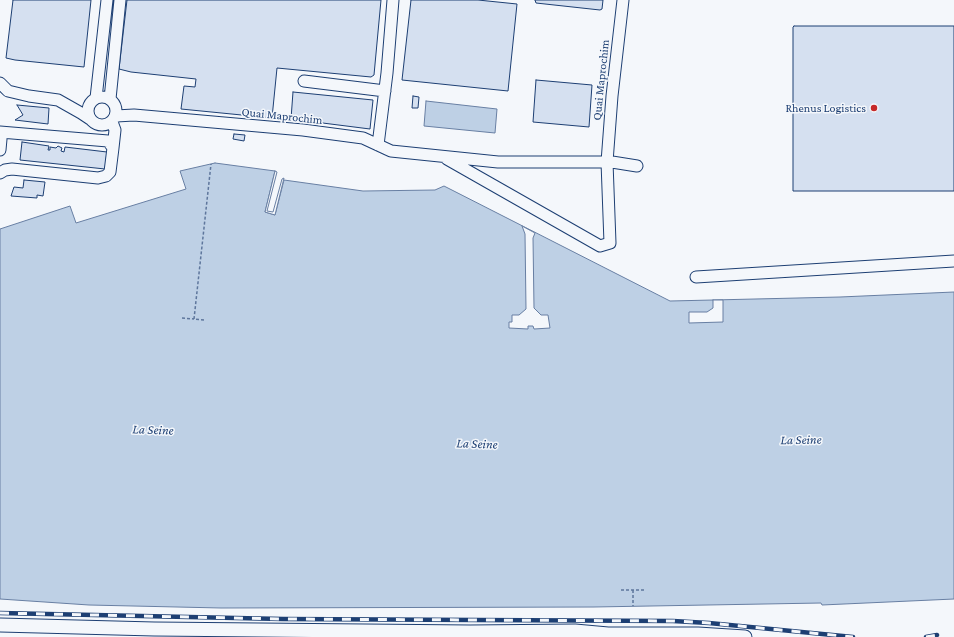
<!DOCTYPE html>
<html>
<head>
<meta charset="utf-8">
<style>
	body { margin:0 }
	canvas { display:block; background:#f4f7fb }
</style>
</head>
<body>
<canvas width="954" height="637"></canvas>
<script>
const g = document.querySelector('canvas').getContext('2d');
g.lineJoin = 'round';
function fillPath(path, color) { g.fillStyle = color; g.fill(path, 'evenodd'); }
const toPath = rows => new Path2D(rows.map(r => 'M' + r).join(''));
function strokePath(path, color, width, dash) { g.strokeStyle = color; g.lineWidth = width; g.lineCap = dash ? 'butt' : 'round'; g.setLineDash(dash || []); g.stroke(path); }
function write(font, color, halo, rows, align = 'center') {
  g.font = font + ' "Crimson Pro",serif'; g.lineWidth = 3; g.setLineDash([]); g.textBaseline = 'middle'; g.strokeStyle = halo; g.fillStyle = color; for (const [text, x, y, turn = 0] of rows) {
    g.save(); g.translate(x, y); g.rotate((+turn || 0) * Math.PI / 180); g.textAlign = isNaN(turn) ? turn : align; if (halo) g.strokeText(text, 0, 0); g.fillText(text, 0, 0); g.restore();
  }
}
const water = toPath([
	[426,101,497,109,495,133,424,126,426,101],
	[215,163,275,171,265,212,275,215,284,180,363,191,435,190,444,186,670,301,840,297,954,292,954,599,822,605,821,603,594,607,221,608,89,605,0,599,0,229,70,206,76,223,186,189,180,171,215,163]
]);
const pier = toPath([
	[275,171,277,172,267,211,273,212,282,179,284,178,275,215,265,212,275,171],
	[522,226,535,233,533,238,534,308,541,315,548,315,550,328,534,329,533,326,528,326,528,329,509,328,509,322,512,322,512,315,519,315,526,309,525,234,522,226],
	[713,300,723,300,723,322,689,323,689,312,707,312,713,308,713,300]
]);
const building = toPath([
	[13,0,91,0,84,67,15,60,6,58,13,0],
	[127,0,381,0,374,75,371,77,277,68,272,118,181,109,184,86,195,87,196,79,131,72,119,69,127,0],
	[411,0,478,0,517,4,508,91,402,80,411,0],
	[535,0,603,0,602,9,600,10,536,3,535,0],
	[794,26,954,26,954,191,793,191,793,27,794,26],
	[536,80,592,85,589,127,533,122,536,80],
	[293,92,373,100,370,129,291,119,293,92],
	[413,96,419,97,418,108,412,108,413,96],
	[17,105,49,108,48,124,15,120,23,115,17,105],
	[234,134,245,135,244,141,233,139,234,134],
	[22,142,49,146,48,150,50,150,50,147,56,148,58,146,62,148,61,151,64,152,65,147,107,152,105,169,20,160,22,142],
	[24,180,45,182,43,196,37,195,37,198,11,196,14,187,23,188,24,180]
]);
const path = toPath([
	[182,318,194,319],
	[204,320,194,319,211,164],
	[621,590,646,590],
	[633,590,633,606]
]);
const minor = toPath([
	[304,81,385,91],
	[0,83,8,91,29,96,58,100,81,113,90,119],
	'88 111a14 14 0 1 1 28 0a14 14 0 1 1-28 0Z',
	[96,98,107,0],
	[110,99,120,0],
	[116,116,134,115,303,130,363,138,391,151,498,162,612,162,637,166],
	[112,122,115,130,113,148],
	[0,132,108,141,113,148,110,172,106,176,98,178,12,169,5,170,0,173],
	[0,136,1,139,0,150],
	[378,145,387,73,393,0],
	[447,159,600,246,610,243,607,162,612,96,623,0],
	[696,277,954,261]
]);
const major = toPath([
	[0,625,154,629,470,632,575,631,608,634,698,634,745,637]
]);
const rail = toPath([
	[0,613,283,619,673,621,709,623,853,637],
	[926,637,937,635]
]);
const markers = [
	[874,108,4,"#c62828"]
];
const streetNames = [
	["Quai Maprochim",601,80,-84],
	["Quai Maprochim",282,116,6]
];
const poiNames = [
	["Rhenus Logistics",866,108]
];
const waterNames = [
	["La Seine",153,430,2],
	["La Seine",801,440,-1],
	["La Seine",477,444,2]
];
fillPath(water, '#bed0e5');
strokePath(water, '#687fa3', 1);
fillPath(pier, '#f4f7fb');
strokePath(pier, '#687fa3', 1);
fillPath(building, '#d5e0f0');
strokePath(building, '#1d3f73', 1);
strokePath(minor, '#1d3f73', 13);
strokePath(major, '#1d3f73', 15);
strokePath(path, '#5e769c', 1.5, [3, 2]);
strokePath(minor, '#f4f7fb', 11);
strokePath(major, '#f4f7fb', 13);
strokePath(rail, '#1d3f73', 4.5);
strokePath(rail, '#f4f7fb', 3, [9]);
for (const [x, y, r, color] of markers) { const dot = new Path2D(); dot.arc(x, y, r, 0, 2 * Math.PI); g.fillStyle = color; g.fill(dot); strokePath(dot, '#f4f7fb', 1.5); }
write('12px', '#1d3f73', '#f4f7fb', streetNames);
write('12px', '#1d3f73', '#f4f7fb', poiNames, 'right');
write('italic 13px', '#1d3f73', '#f4f7fb', waterNames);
</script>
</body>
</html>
